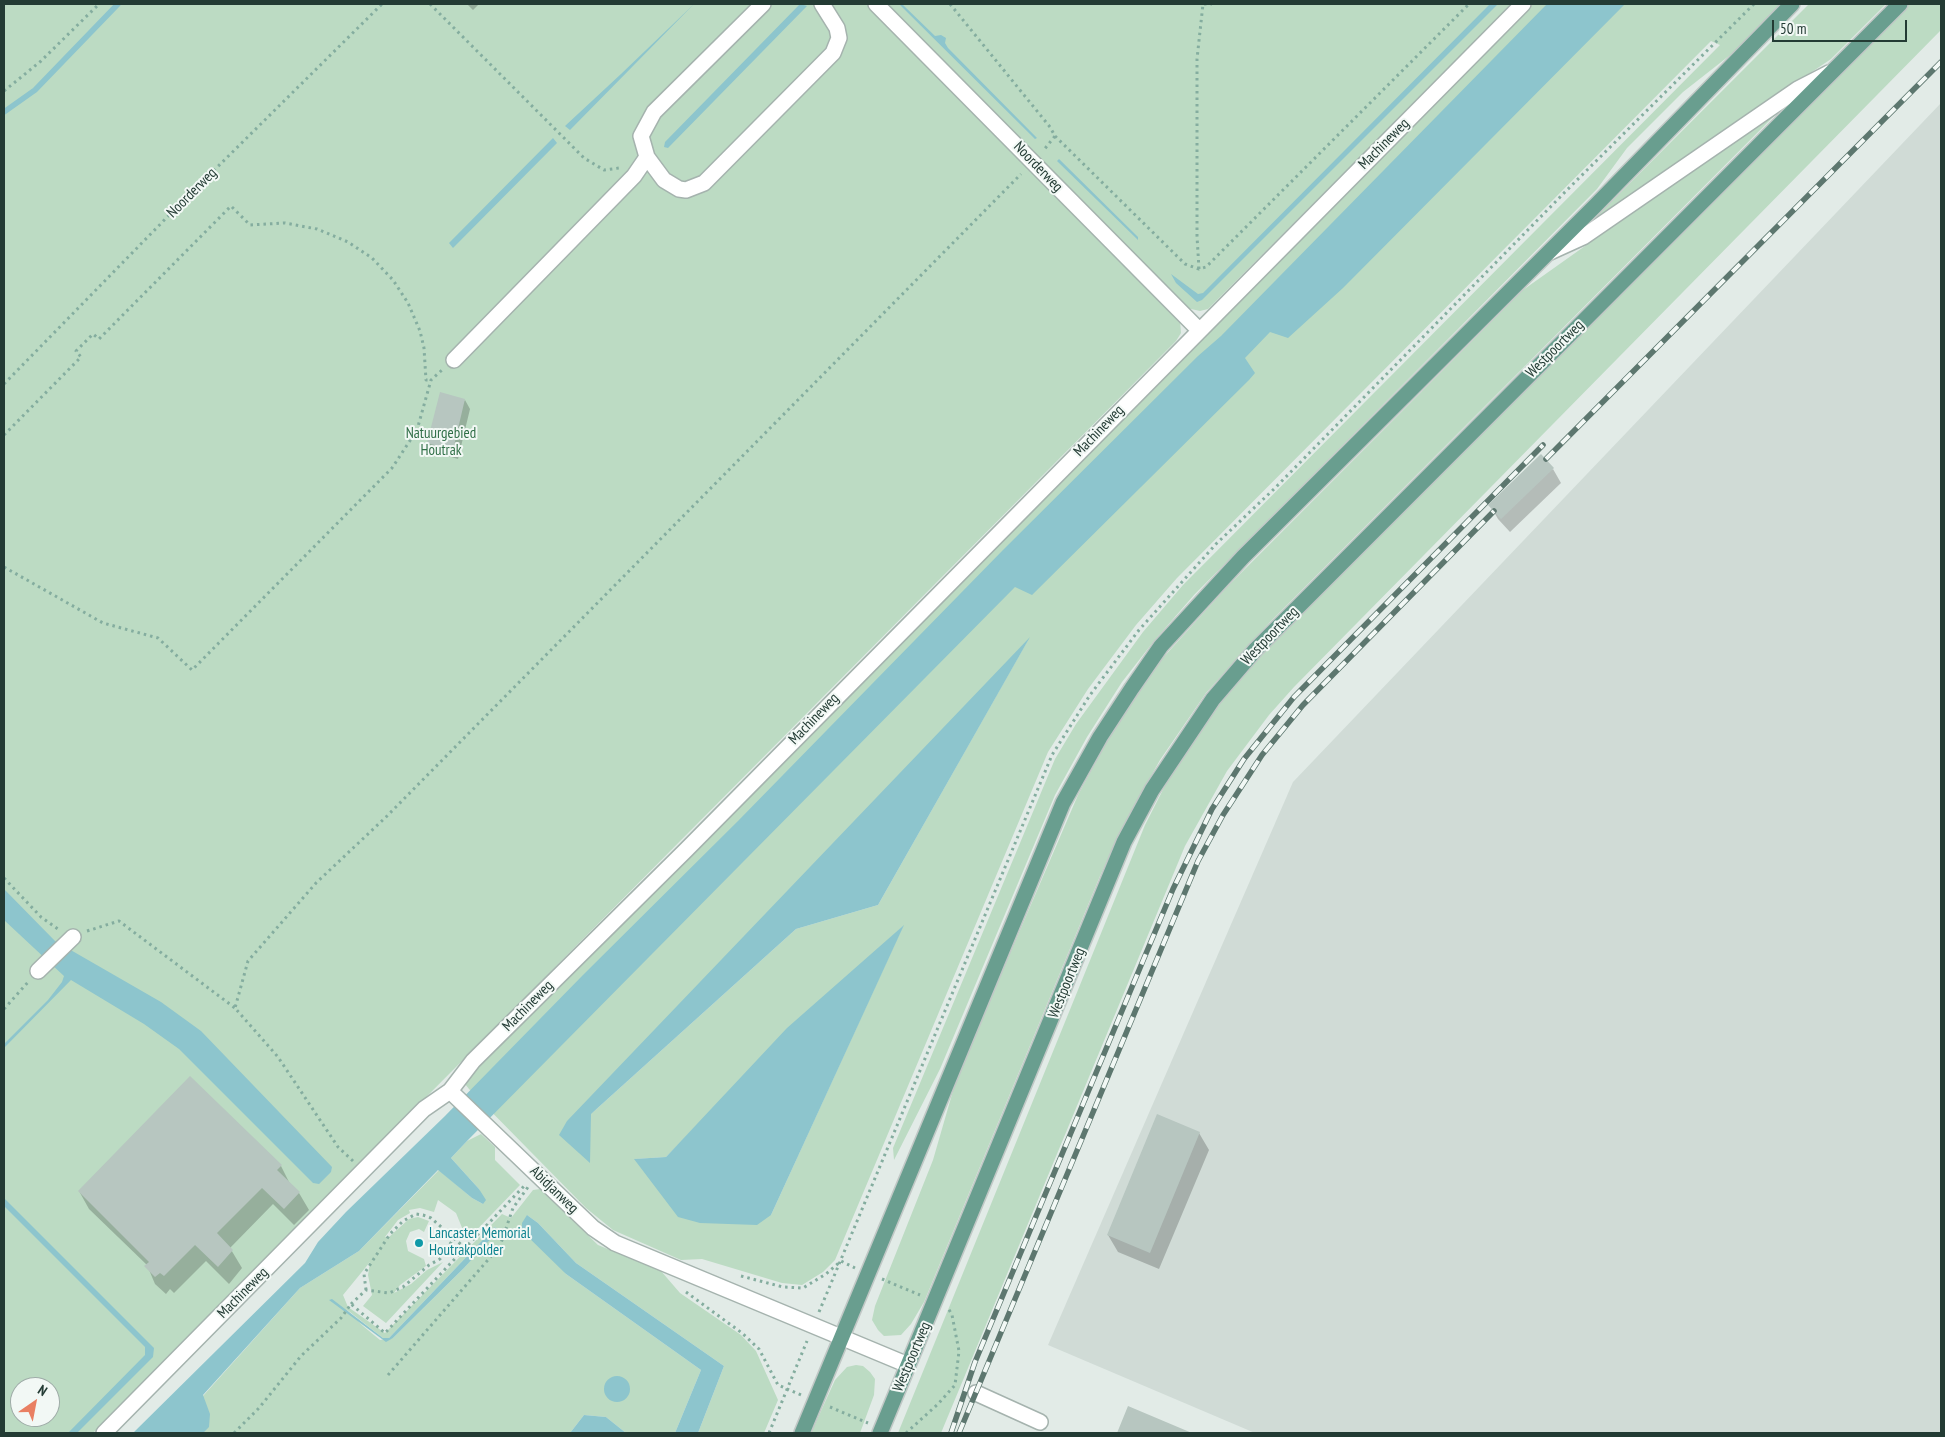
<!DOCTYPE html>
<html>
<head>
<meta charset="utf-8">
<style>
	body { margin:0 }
	#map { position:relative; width:1945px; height:1437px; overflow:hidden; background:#e2ebe7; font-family:"PT Sans Narrow",sans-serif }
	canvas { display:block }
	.frame { position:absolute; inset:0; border:5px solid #233b34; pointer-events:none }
	.north { position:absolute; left:10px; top:1377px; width:50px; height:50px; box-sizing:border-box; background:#f2f8f5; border:1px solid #9faca8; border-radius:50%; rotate:33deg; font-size:14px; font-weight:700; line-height:20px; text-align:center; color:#233b34 }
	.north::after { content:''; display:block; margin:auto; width:18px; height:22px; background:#e97f62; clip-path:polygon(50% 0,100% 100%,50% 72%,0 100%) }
	.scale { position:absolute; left:1772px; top:20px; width:135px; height:22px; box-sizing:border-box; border:2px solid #233b34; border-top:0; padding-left:6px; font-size:15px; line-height:18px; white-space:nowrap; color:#233b34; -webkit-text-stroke:4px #f2f8f5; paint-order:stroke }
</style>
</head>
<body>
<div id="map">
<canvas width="1945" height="1437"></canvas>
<div class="frame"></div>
<div class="north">N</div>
<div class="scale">50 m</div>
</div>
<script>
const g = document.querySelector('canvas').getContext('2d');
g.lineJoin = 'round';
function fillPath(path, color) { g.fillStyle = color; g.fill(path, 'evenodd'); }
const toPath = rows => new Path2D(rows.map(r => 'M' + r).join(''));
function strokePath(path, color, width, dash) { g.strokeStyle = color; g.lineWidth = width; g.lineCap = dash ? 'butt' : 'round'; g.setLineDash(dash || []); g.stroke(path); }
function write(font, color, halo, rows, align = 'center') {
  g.font = font + ' "PT Sans Narrow",sans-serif'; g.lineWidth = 4; g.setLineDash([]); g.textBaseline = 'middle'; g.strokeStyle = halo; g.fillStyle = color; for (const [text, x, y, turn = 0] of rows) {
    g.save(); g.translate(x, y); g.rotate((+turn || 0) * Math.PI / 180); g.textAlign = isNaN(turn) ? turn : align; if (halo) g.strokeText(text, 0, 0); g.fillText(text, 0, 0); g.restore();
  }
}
const built = toPath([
	[1941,103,1941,1433,1255,1433,1048,1345,1293,782]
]);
const green = toPath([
	[4,4,1513,4,1208,309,1200,311,1191,309,1180,320,1181,333,1176,341,93,1433,4,1433],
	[20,1387,50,1387,50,1417,20,1417],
	[1533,4,1782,4,1734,52,1683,92,1627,148,1597,189,1194,595,1154,641,1122,682,1087,737,1055,795,940,1069,894,1160,893,1148,1055,759,1076,724,1143,632,1183,585,1720,45,1711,41,1177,578,1136,625,1088,689,1048,752,835,1260,823,1272,802,1285,782,1283,702,1259,681,1260,613,1230,586,1208,469,1089,465,1084,471,1073],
	[1028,640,878,905,796,929,591,1114],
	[903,926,771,1215,635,1159,666,1157,723,1099],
	[1809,4,1886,4,1831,59,1594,219],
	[1909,4,1941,4,1941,30,1294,687,1269,715,1227,771,1185,846,941,1433,898,1433,1145,825,1174,768,1218,703,1276,637],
	[1788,102,1270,622,1206,693,1160,760,1128,817,1100,876,924,1302,911,1324,901,1335,884,1336,878,1330,872,1320,875,1306,933,1160,957,1077,1078,795,1112,732,1161,660,1227,587,1523,290],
	[481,1134,495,1147,495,1160,520,1185,467,1240,456,1213,438,1200,434,1212,420,1208,409,1210,410,1213,398,1220,385,1237,389,1237,409,1219,418,1217,429,1221,424,1232,419,1229,410,1232,406,1241,408,1251,424,1259,426,1266,400,1285,394,1293,411,1284,427,1270,443,1262,386,1323,363,1306,372,1295,368,1275,370,1262,343,1295,348,1307,385,1333,502,1214,511,1218,533,1190,540,1189,598,1245,661,1271,680,1293,741,1335,756,1351,778,1400,764,1433,698,1433,724,1366,576,1263,538,1223,527,1215,566,1274,701,1370,675,1433,626,1433,606,1417,584,1415,570,1433,197,1433,203,1396,300,1288,359,1251,439,1170,472,1198,483,1204,479,1189,451,1158,467,1141],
	[495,1227,498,1230,464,1268,393,1338,380,1340,363,1326,346,1309,383,1338,389,1338],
	[856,1365,863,1366,870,1372,875,1379,874,1395,860,1433,811,1433,835,1380,847,1367]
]);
const water = toPath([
	[694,4,570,130,565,126,621,74],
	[800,4,807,6,668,148,664,147,665,142],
	[899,4,902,4,935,36,941,35,946,38,945,43,948,48,1037,138,1035,139],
	[1490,4,1498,4,1202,300,1197,302,1176,283,1171,274,1198,294,1203,293],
	[1547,4,1625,4,1343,288,1288,338,1270,332,1245,358,1255,373,1249,380,1032,595,1015,587,467,1141,451,1158,479,1189,486,1200,483,1204,472,1198,438,1170,359,1251,300,1288,203,1395,210,1414,209,1427,203,1433,133,1433,305,1263,318,1242,346,1212,445,1116,583,975,738,821,1003,550,1198,356,1221,336],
	[553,138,557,143,453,248,449,243],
	[1059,159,1138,237,1138,240,1057,161],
	[1030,637,878,905,796,929,591,1114,590,1163,559,1135,567,1121],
	[4,889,55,941,161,1002,201,1031,332,1167,331,1172,319,1184,313,1183,179,1049,144,1024,71,980,4,1048,4,1044,48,1000,62,982,64,976,4,920],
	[904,925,771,1215,757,1225,700,1223,678,1217,634,1159,666,1157,787,1028],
	[4,1198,154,1348,153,1357,77,1433,68,1433,145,1355,145,1347,4,1206],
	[527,1215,538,1223,576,1263,724,1366,698,1433,675,1433,701,1370,566,1274,522,1231,522,1223],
	[495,1227,498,1231,464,1268,393,1338,386,1342,329,1300,332,1299,383,1338,389,1338],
	'604 1389a13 13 0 1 1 26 0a13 13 0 1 1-26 0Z',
	[584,1415,606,1417,626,1433,570,1433]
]);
const shadow = toPath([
	[467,4,479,4,473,10],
	[465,400,470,409,458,459,434,452,428,443],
	[1553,469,1561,483,1510,532,1498,519,1490,505],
	[190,1078,281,1166,290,1184,299,1193,309,1210,294,1225,273,1204,230,1248,242,1268,229,1284,206,1261,174,1293,170,1289,166,1294,155,1284,147,1265,89,1209,79,1191],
	[1199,1133,1209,1150,1159,1269,1118,1252,1108,1235],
	[1129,1408,1189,1433,1118,1433]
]);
const stream = toPath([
	[4,112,35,90,118,4]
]);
const building = toPath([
	[440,392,465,399,453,450,427,443],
	[1541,454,1554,468,1501,519,1488,505],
	[190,1076,282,1165,277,1170,300,1192,284,1209,262,1188,217,1233,233,1250,218,1267,195,1245,164,1276,160,1273,155,1277,144,1266,149,1262,78,1191],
	[1157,1114,1200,1132,1150,1253,1107,1235],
	[1128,1406,1192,1433,1117,1433]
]);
const path = toPath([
	[430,4,584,158,604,170,619,168],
	[950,4,1050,127,1055,136,1043,151],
	[1204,4,1212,4],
	[4,91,41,61,99,4],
	[1055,136,1185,264,1199,269,1206,267,1469,4],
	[1199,269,1197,236,1197,59,1203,4],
	[4,384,179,205,382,4],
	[4,435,81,357,76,351,93,334,99,339,231,206,250,225,285,223,317,229,348,242,372,258,393,280,408,303,420,331,424,348,426,380,431,380],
	[4,567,103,623,158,638,192,670,392,468,417,430,431,380,442,370],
	[4,878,41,917,58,929],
	[87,931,119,921,235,1008],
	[4,1009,29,981],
	[353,1161,338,1147,278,1057,235,1008,248,961,316,883,386,817,1021,174],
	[741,1276,783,1287,803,1288,826,1274,841,1261,855,1268],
	[882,1279,920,1295],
	[366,1290,364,1274,390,1234,403,1221,416,1214,423,1215,431,1218,465,1248,526,1184],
	[686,1292,742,1333,759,1349,778,1385,801,1395],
	[351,1304,366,1290,389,1293,403,1287,429,1265,440,1259,454,1238],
	[819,1312,1052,755,1090,695,1139,630,1216,544,1274,489,1566,191,1754,4],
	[388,1375,500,1246,513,1208,528,1187],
	[830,1407,868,1423],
	[234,1433,259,1408,301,1356,341,1318,351,1304,385,1333,465,1248],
	[769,1433,807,1341],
	[906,1433,938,1404,955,1385,959,1351,952,1315,948,1308]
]);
const minor = toPath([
	[876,4,1199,330],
	[647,157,664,180,679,189,686,190,704,183,833,53,839,38,837,28,822,4],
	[1550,252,1583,237,1798,89,1829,73],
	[454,360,634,176,647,157,641,136,654,112,763,4],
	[38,971,73,937],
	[450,1091,593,1228,615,1243,908,1365],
	[976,1393,1040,1422],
	[104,1433,424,1109,450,1091,473,1061,686,850,1523,4]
]);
const major = toPath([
	[802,1433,1063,803,1100,737,1132,688,1161,646,1243,557,1595,206,1792,4],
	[880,1433,1124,842,1152,790,1213,699,1256,649,1900,4]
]);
const rail = toPath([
	[1546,459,1941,62],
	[951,1433,975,1362,1173,889,1212,809,1244,759,1294,697,1543,445],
	[959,1433,1198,861,1223,815,1262,755,1303,705,1494,511]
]);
const markers = [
	[419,1243,5,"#0f9aa8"]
];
const streetNames = [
	["Machineweg",1384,144,-45],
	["Noorderweg",1038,167,46],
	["Noorderweg",192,193,-45],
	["Westpoortweg",1555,349,-45],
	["Machineweg",1099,431,-46],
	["Westpoortweg",1270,636,-46],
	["Machineweg",814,719,-46],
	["Westpoortweg",1067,983,-68],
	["Machineweg",528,1006,-45],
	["Abidjanweg",554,1190,44],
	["Machineweg",243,1293,-45],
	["Westpoortweg",912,1357,-67]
];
const parkNames = [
	["Natuurgebied",441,434],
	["Houtrak",441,451]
];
const cultureNames = [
	["Lancaster Memorial",429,1234],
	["Houtrakpolder",429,1251]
];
fillPath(built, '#d0dbd6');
fillPath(green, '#bcdbc3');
fillPath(water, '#8dc5cd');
fillPath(shadow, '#0003');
strokePath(stream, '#8dc5cd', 5.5);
fillPath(building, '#b7c6c0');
strokePath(minor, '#a5b3ae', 18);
strokePath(major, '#c1c8c6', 18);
strokePath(path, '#84ad9f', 3, [2.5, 4]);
strokePath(minor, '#fff', 15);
strokePath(major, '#699e8f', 15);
strokePath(rail, '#5d776f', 5.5);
strokePath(rail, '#f2f8f5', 4, [11]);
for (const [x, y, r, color] of markers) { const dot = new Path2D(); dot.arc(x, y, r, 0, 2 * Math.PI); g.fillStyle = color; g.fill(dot); strokePath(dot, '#f2f8f5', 2); }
write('15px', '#233b34', '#f2f8f5', streetNames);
write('15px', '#306f47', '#f2f8f5', parkNames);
write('15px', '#0d838f', '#f2f8f5', cultureNames, 'left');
</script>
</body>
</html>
